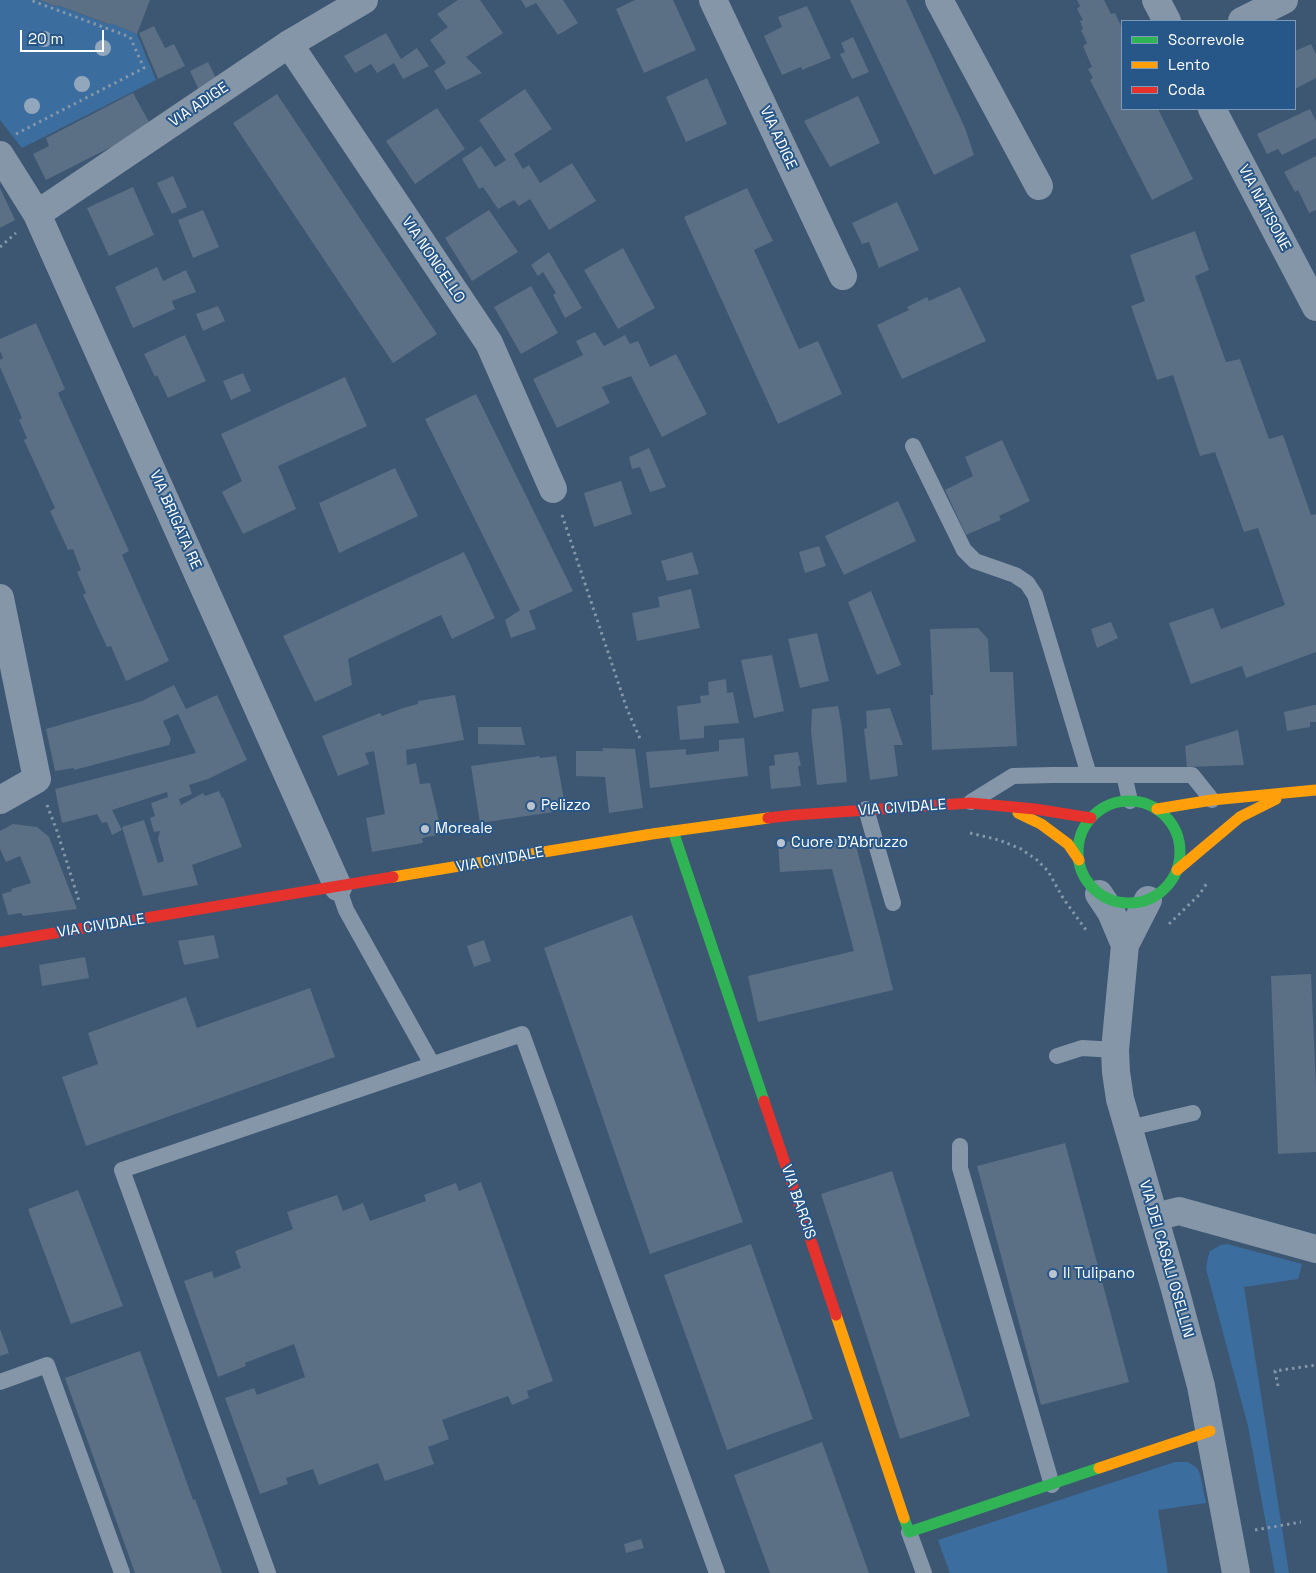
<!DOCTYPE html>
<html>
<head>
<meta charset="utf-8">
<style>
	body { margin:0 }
	#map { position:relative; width:1316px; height:1573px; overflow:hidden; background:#3d5773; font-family:"Space Grotesk",sans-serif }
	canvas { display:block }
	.legend { position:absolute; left:1121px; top:20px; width:175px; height:90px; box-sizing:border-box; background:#275689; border:1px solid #7d9ab8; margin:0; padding:6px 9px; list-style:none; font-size:15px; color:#fff }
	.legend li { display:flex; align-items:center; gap:10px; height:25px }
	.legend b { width:25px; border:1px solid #7d9ab8 }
	.scale { position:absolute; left:20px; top:30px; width:84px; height:22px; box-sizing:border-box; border:2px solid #fff; border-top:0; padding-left:6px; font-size:15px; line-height:18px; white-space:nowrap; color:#fff; -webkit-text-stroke:4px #275689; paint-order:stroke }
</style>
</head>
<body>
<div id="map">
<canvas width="1316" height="1573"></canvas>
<ul class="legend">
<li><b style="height:6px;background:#30b455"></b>Scorrevole</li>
<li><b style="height:6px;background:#ff9f0a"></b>Lento</li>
<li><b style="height:6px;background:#e5322d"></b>Coda</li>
</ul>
<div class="scale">20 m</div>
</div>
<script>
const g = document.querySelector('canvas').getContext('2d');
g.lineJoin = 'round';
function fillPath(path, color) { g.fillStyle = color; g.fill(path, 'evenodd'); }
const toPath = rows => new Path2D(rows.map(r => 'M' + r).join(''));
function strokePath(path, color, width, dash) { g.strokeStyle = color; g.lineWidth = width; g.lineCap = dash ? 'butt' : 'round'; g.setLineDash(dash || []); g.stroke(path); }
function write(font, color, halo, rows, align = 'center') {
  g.font = font + ' "Space Grotesk",sans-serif'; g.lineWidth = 4; g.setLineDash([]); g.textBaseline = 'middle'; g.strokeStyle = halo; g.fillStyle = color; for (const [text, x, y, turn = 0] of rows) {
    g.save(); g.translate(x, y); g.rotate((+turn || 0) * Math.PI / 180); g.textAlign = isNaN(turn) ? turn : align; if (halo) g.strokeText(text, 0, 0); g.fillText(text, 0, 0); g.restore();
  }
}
const green = toPath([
	[0,0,38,0,56,7,57,5,110,25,111,23,137,34,156,80,22,148,0,120],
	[1227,1244,1302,1264,1298,1279,1244,1287,1289,1573,1275,1573,1248,1426,1206,1269,1208,1257,1210,1251,1221,1245],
	[1175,1462,1188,1462,1197,1468,1200,1474,1206,1503,1158,1510,1168,1573,950,1573,938,1540]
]);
const building = toPath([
	[39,0,150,0,137,34,111,23,111,25,57,5,57,7],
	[458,0,480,0,503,33,466,57,482,73,446,90,434,71,446,63,430,40,448,27,437,14],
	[521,0,563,0,578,23,558,35,536,3,526,8],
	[635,0,673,0,696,50,644,73,616,9],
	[850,0,906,0,965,128,974,155,934,175],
	[1077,0,1104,0,1111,14,1115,13,1122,28,1122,109,1158,109,1193,179,1152,200,1090,80,1093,78,1088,69,1092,67,1083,46,1087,43,1081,30,1083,29,1080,21,1083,20,1077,9,1080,6],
	[807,6,831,58,802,70,801,67,782,75,764,36,782,27,778,17],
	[154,26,165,48,174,44,185,66,158,79,139,33],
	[386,33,401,59,417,48,429,66,403,79,394,63,377,73,371,64,355,73,344,56],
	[853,37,869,72,852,79,840,54,845,52,841,43],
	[1311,44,1316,54,1316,78,1295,89,1295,51],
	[208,62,217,80,199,90,190,71],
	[707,78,727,124,686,142,666,97],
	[525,89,552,129,514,154,523,169,529,165,540,183,572,163,596,201,549,230,530,199,519,206,514,200,498,209,483,187,479,189,462,159,481,146,495,167,506,160,479,120],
	[133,93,149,122,115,145,46,180,33,154,49,146,46,138],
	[277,94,437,334,393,363,233,123],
	[858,96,880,143,830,167,804,121],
	[437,108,465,149,415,184,386,141],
	[1310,109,1316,121,1316,138,1282,155,1278,149,1267,154,1257,134],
	[1316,156,1316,210,1309,213,1298,190,1295,192,1284,172],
	[173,176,187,207,172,214,157,183],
	[133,187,154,235,109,256,87,208],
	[0,188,15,220,0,228],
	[747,188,773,241,754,250,799,349,818,341,842,394,778,424,684,217],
	[897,202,919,250,879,268,869,242,862,244,852,223],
	[203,210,219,247,193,258,178,220],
	[489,210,518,252,472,281,445,238],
	[1195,231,1209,270,1195,276,1226,362,1240,359,1269,439,1283,435,1311,515,1316,514,1316,652,1246,678,1242,666,1191,684,1169,623,1213,608,1221,629,1285,605,1258,528,1244,532,1215,452,1200,456,1173,375,1157,380,1131,306,1145,301,1130,255],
	[623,248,655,308,618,329,584,270],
	[549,252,582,308,565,318,553,295,556,293,543,272,538,276,531,265],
	[157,267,163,281,186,270,196,292,172,301,175,309,133,328,115,287],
	[531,286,558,333,521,354,494,307],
	[960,287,986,341,902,379,877,325,909,310,907,307,927,297,929,301],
	[218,306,225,321,203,331,196,314],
	[36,323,65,389,58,393,129,551,122,555,169,661,126,681,111,646,107,647,83,595,86,593,77,572,81,570,73,549,68,550,50,511,55,508,24,440,27,438,19,420,22,418,0,367,0,360,3,358,0,351,0,339],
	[595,332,604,346,625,335,630,344,638,341,650,367,676,354,707,414,662,437,631,376,602,387,610,403,557,428,533,379,583,355,576,341],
	[185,335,206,381,168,398,157,375,155,377,144,354],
	[243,373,251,391,231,400,223,381],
	[345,377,367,426,278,466,296,509,243,534,222,492,242,481,221,434],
	[476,394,573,591,529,611,536,629,511,638,505,620,520,610,425,419],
	[1002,440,1030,501,999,516,1001,520,966,535,945,490,973,476,965,457],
	[649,448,666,487,650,492,640,467,632,469,629,457],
	[395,468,418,516,339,553,319,503],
	[621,481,632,514,594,527,584,493],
	[898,501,916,541,844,575,825,536],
	[819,546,826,566,805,573,799,552],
	[464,552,495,618,452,639,441,615,348,659,352,685,315,702,283,636],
	[692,552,699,574,667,581,661,561],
	[691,589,700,628,637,641,632,613,660,607,658,597],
	[871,591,901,665,877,675,848,602],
	[1111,622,1118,638,1097,648,1091,629],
	[978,628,988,639,990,672,1013,672,1017,746,932,750,930,695,933,695,930,629],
	[817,633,829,681,800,688,788,639],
	[772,655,784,711,754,718,741,660],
	[726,679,727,693,733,692,739,723,704,726,704,738,680,740,677,706,701,703,700,696,709,695,708,682],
	[174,685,186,709,217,695,247,760,208,779,189,785,192,794,179,799,181,805,203,793,205,796,219,791,222,798,223,797,242,847,192,865,198,885,143,896,122,827,144,820,158,863,164,861,158,839,160,831,154,832,150,818,155,816,151,803,168,797,167,792,112,810,122,830,112,835,107,822,102,823,97,814,62,823,55,789,196,753,178,714,163,721,171,739,169,745,74,770,74,768,55,771,46,729,142,701],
	[455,695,464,740,406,750,407,765,416,763,420,784,430,783,442,834,422,838,423,843,372,852,366,818,385,814,374,751,365,753,369,764,338,776,322,736,380,713,382,716,403,708,418,704,418,701],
	[1314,705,1316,705,1316,722,1310,722,1310,727,1287,731,1284,712],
	[838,706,842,728,847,782,817,785,811,731,812,709],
	[890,708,903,745,894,745,898,776,870,780,864,729,867,728,866,711],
	[478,727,521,727,525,745,478,744],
	[1238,730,1244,765,1187,767,1185,746],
	[744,738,748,776,650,788,646,752,686,749,686,755,719,751,719,740],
	[602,748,635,749,643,808,609,813,605,777,576,776,576,751,603,751],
	[798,752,801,766,798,766,801,786,771,789,769,766,775,765,774,755],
	[539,756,540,758,556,756,566,810,480,823,471,766],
	[13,824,37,827,49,837,77,909,23,916,21,913,8,915,2,894,12,891,11,889,31,883,20,856,6,862,0,849,0,831],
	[854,838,882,945,893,990,758,1022,748,976,854,951,832,869,780,872,778,842],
	[632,915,743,1222,650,1254,544,948],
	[214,935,219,958,184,965,178,941],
	[484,940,491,961,474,967,467,946],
	[85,957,89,978,42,986,39,965],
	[1311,974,1316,1087,1316,1152,1278,1154,1271,976],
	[310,988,335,1057,86,1146,62,1077,98,1064,88,1033,186,997,197,1028],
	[1065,1143,1129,1382,1041,1405,977,1166],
	[892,1171,970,1416,900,1439,821,1194],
	[481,1182,553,1381,527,1391,529,1398,512,1405,508,1396,442,1420,449,1439,428,1447,434,1464,385,1481,378,1463,319,1485,313,1469,286,1478,288,1484,260,1494,225,1398,254,1388,257,1395,305,1377,294,1344,245,1363,246,1366,218,1377,184,1281,212,1271,214,1278,241,1268,235,1251,293,1229,287,1212,337,1195,343,1211,363,1203,370,1221,426,1201,424,1195,456,1183,459,1191],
	[78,1190,123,1306,71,1324,28,1209],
	[751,1244,813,1419,727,1450,664,1275],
	[0,1329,9,1353,0,1356],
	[140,1351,193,1500,195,1499,222,1573,135,1573,65,1378],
	[822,1442,869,1573,770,1573,734,1475],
	[641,1539,644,1548,626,1553,624,1544]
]);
const path = toPath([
	[16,134,144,68,130,37,30,0],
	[0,247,16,233],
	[562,515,627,709,641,741],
	[47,805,57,831,79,901],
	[970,833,999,840,1021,849,1037,860,1048,871,1063,898,1086,930],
	[1169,924,1199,895,1207,883],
	[1278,1386,1275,1371,1316,1365],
	[1255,1530,1301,1522]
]);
const lane = toPath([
	[913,446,964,550,975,561,1015,575,1027,583,1035,595,1089,775],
	[1124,775,1130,801],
	[971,802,1013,776,1053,775,1192,775,1212,800],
	[866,809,893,903],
	[338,887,346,910,432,1064],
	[1057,1056,1082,1048,1115,1050],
	[1129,1128,1193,1113],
	[960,1146,960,1168,1052,1485],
	[0,1382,47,1365,122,1573],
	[909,1532,924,1573],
	[268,1573,122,1170,522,1034,717,1573]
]);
const street = toPath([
	[713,0,843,276],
	[939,0,1039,186],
	[1156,0,1167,21],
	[1242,21,1284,0],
	[289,44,489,343,553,489],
	[1212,109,1316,307],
	[0,155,37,214,338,887],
	[37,214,289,44,364,0],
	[0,598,37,779,0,800],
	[1099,894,1111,912,1125,945],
	[1148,900,1125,945,1115,1050,1116,1072,1120,1099,1175,1289,1201,1386,1236,1573],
	[1155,1217,1179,1211,1316,1249]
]);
const fast = toPath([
	'1078 852a51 51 0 1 1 102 0a51 51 0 1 1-102 0Z',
	[673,831,764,1101],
	[904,1518,909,1532,1099,1468]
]);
const slow = toPath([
	[1157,809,1212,800,1316,790],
	[1018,813,1041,824,1068,844,1079,860],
	[1177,870,1240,817,1276,799],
	[393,877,652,834,768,818],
	[836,1315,904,1518],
	[1099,1468,1210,1431]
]);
const jam = toPath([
	[768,818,794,815,970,803,1035,809,1091,818],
	[0,942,393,877],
	[764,1101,836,1315]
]);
const trees = [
	[44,39],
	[103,48],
	[82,84],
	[32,106]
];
const markers = [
	[531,806,5,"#bbc4ce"],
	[425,829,5,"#bbc4ce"],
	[781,843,5,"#bbc4ce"],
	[1053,1274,5,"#bbc4ce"]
];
const streetNames = [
	["VIA ADIGE",199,105,-34],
	["VIA ADIGE",778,138,65],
	["VIA NATISONE",1264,208,62],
	["VIA NONCELLO",433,260,56],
	["VIA BRIGATA RE",175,520,66],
	["VIA CIVIDALE",902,808,-4],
	["VIA CIVIDALE",500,860,-10],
	["VIA CIVIDALE",101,926,-9],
	["VIA BARCIS",798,1202,71],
	["VIA DEI CASALI OSELLIN",1166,1259,74]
];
const poiNames = [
	["Pelizzo",541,806],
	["Moreale",435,829],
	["Cuore D’Abruzzo",791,843],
	["Il Tulipano",1063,1274]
];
fillPath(green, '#3c6d9f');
fillPath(building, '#5b6f85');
strokePath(path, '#8496a8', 3, [2.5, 4]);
strokePath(lane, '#8496a8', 16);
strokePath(street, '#8496a8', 28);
strokePath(fast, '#30b455', 11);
strokePath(slow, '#ff9f0a', 11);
strokePath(jam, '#e5322d', 11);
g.fillStyle = '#92a7bc';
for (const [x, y] of trees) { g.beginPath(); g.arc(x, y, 8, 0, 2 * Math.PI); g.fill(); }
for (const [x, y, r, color] of markers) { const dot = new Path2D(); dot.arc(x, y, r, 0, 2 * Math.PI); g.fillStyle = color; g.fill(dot); strokePath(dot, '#275689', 2); }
write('15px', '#fff', '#275689', streetNames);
write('15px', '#fff', '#275689', poiNames, 'left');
</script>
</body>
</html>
